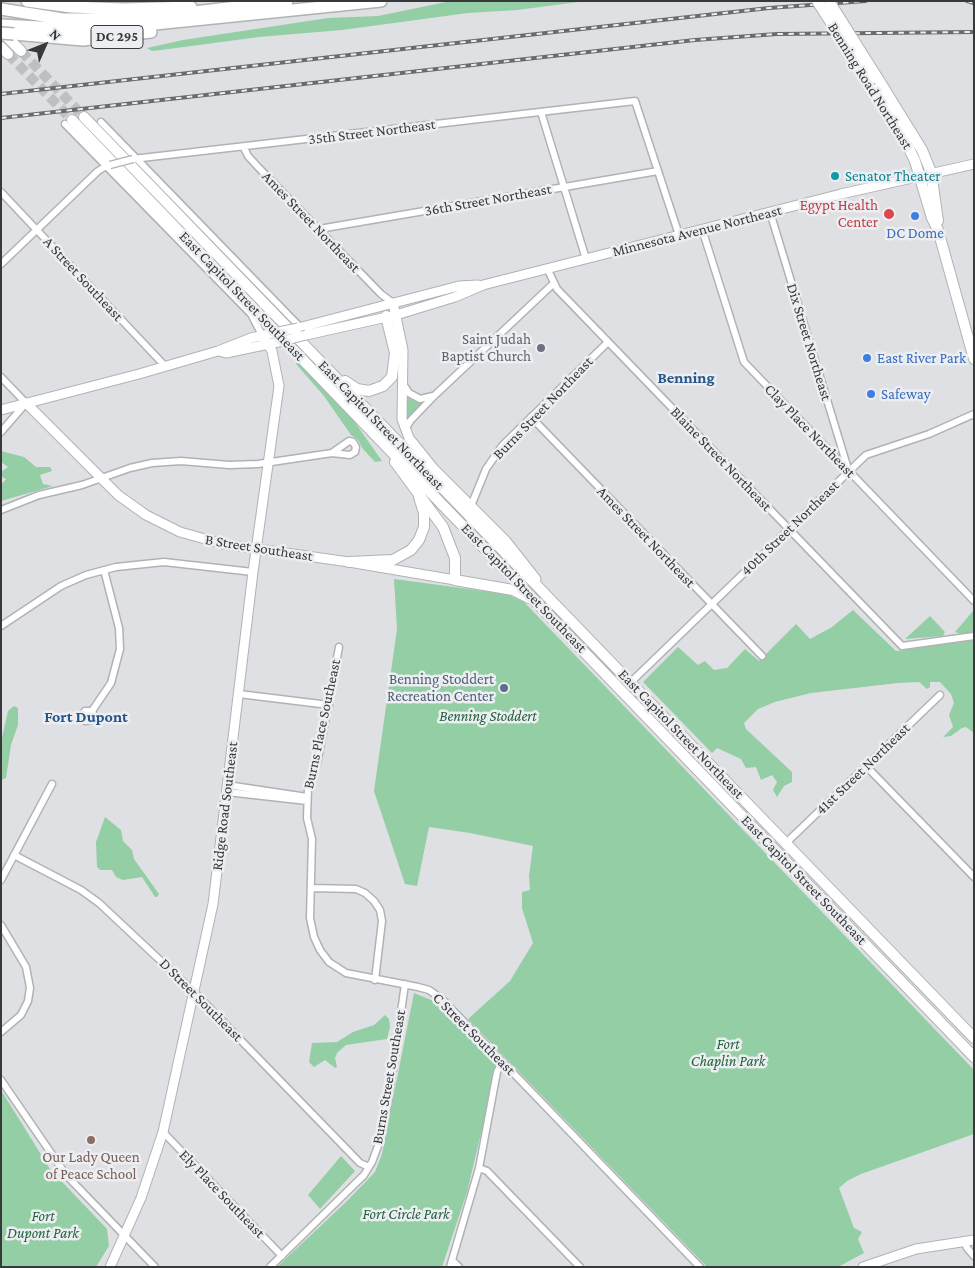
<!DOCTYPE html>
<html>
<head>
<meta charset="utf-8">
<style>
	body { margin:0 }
	#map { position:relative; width:975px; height:1268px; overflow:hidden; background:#dfe0e4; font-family:"Crimson Pro",serif }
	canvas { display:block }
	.frame { position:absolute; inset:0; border:2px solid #38393a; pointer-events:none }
	.north { position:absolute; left:20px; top:20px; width:50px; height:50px; -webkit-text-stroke:4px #eceef1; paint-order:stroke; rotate:46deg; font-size:14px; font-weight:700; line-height:20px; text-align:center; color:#38393a }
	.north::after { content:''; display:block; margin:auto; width:18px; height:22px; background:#38393a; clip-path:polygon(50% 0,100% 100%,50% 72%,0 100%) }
</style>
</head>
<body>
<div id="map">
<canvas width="975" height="1268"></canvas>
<div class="frame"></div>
<div class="north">N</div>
</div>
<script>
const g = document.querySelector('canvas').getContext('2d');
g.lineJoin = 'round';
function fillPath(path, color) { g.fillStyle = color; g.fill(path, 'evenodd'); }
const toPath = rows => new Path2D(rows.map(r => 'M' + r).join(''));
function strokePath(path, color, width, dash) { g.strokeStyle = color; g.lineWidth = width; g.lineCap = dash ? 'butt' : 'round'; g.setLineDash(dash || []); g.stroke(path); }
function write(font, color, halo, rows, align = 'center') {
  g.font = font + ' "Crimson Pro",serif'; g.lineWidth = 5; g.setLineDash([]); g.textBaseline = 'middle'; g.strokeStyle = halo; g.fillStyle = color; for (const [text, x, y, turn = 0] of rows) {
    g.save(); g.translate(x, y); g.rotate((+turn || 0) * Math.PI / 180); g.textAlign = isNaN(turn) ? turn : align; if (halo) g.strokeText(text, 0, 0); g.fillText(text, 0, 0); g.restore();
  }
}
const green = toPath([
	[451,1,586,1,517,10,468,13,342,30,259,37,161,50,152,51,147,48,183,40,328,18,378,16],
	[296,359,354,421,382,461,375,462,363,449,358,440,351,435,324,396,296,364],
	[406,397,415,401,425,402,409,418,406,417],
	[1,451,24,457,36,467,50,467,52,471,40,475,43,484,53,486,1,501,1,482,3,483,6,479,1,476,1,472,8,467,1,462],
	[394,579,507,594,524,602,974,1070,974,1134,861,1174,847,1181,839,1188,854,1228,862,1232,858,1239,864,1253,838,1267,707,1267,468,1019,510,981,533,943,522,908,522,892,530,890,529,876,533,846,470,833,429,827,417,886,405,884,374,791,397,629],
	[853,610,896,651,974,640,974,733,966,727,962,728,951,736,943,737,953,727,949,715,954,703,951,694,940,682,930,682,930,687,927,689,919,682,898,683,811,693,775,702,758,709,744,723,746,729,792,772,792,782,784,786,777,797,773,790,777,782,772,775,761,780,756,767,746,768,741,759,717,748,712,753,643,682,678,647,698,665,705,661,714,670,727,668,745,649,759,661,796,624,810,639,832,627],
	[973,611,974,632,961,634,955,632],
	[930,616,945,632,943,636,905,639],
	[14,706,18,708,18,725,11,745,6,778,1,780,1,742,8,711],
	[105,817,121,830,123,841,132,850,134,859,159,894,157,897,155,897,142,877,123,880,116,877,112,870,100,870,97,867,96,842],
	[414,993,436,1002,497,1066,467,1192,442,1267,277,1267,347,1201,375,1172,382,1154],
	[385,1015,389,1019,390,1027,387,1039,346,1045,337,1053,335,1058,337,1067,335,1068,325,1060,314,1067,309,1062,312,1043,337,1042,353,1032,374,1025],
	[1,1090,50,1169,107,1229,109,1246,96,1267,1,1267],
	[341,1156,355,1171,320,1209,308,1195]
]);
const primaryTunnel = toPath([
	[21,51,84,117],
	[8,54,72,120]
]);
const street = toPath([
	[541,112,586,259],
	[101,122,300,327],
	[65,124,251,314,262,335],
	[244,148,248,156,258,167,381,294,393,303],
	[133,159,635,101,679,235],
	[1,192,165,366],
	[770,212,848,469],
	[319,229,658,171],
	[702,229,744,362,974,601],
	[1,264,98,171,108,165],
	[547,268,557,289,902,646,974,636],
	[1,377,26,403,1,432],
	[403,384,409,393,420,399,433,396],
	[531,417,762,656],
	[405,429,411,420,434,396,553,284],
	[471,506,486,469,502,446,608,342],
	[1,510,39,495,82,485,130,468,152,463,181,461,229,465,258,464,332,453,350,455,355,452,356,447,353,442,349,441,332,453],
	[1,626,61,586,86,575,116,567,164,562,253,572],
	[339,647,318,759,308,788,307,818,312,839,310,918,314,937,320,950,329,962,346,973,418,987,429,990,443,1000,700,1267],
	[631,682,866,455,929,434,974,414],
	[239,694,329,705],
	[92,711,85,711,83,714,85,721,92,720,95,717,92,711,111,683,120,649,119,628,104,570],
	[866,766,974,877],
	[227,785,307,797],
	[227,792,307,801],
	[786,843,940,695],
	[14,855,81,890,99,903,195,993,360,1163,369,1167],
	[1,880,52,784],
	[311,888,356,889,365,893,374,901,380,910,382,921,375,980],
	[1,925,26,967,30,988,28,1001,21,1015,1,1032],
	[1,1080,66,1175,155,1267],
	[163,1132,282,1256],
	[479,1168,487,1171,580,1267],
	[964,1241,967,1248,974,1256],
	[452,1260,459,1267],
	[270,1267,364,1175,372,1162,378,1146,388,1103,405,984],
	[450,1267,479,1168,497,1072,502,1062]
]);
const secondary = toPath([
	[393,303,403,350,402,419,409,438,434,469,506,541,536,579],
	[298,328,459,286,478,285],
	[306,335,396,315,455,297,483,285,841,194,974,164],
	[219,351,226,353,283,341],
	[26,403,118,495,146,515,180,532,223,544,349,562,455,580],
	[1,410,139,374,218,351,251,338,274,333],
	[110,1267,141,1198,163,1132,213,904,253,572,279,386,272,351,262,335],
	[863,1267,916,1249,974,1240]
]);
const primary = toPath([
	[1,31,21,51],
	[1,47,8,54],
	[869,82,904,138,915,161,932,218,938,230,974,359],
	[880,82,922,150,931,172,938,221],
	[84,117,974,1038],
	[72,120,974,1057],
	[345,381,357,389,369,391,383,386,392,377,395,353,386,316],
	[395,462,443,527,455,558,455,580,513,590,529,598],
	[349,562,393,560,411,550,419,540,424,527,424,513,419,497]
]);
const highway = toPath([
	[27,1,71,7,124,9,191,7],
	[1,9,63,19,135,19,287,1],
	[1,25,96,30,381,1],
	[14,34,83,40,151,32]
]);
const rail = toPath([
	[967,1,974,3],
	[1,94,769,8,866,1],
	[1,118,695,40,777,34,974,32]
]);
const streetBridge = toPath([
	[110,165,133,159]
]);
const secondaryBridge = toPath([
	[274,333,298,328],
	[283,341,306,335]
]);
const primaryBridge = toPath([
	[817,1,869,82],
	[829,1,880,82]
]);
const highwayBridge = toPath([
	[1,33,14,34]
]);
const markers = [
	[835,176,5,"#0f9aa8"],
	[889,214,6,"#e0444e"],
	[915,216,5,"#3f7fe0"],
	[541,348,5,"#6b7280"],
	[867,358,5,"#3f7fe0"],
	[871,394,5,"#3f7fe0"],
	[504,688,5,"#5c6f8a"],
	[91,1140,5,"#8d6e63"]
];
const shields = [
	[117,37,52]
];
const shieldNames = [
	["DC 295",117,37]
];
const streetNames = [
	["Benning Road Northeast",870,86,58],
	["35th Street Northeast",372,132,-7],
	["36th Street Northeast",488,200,-10],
	["Ames Street Northeast",311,222,46],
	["Minnesota Avenue Northeast",697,231,-14],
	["A Street Southeast",83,279,47],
	["East Capitol Street Southeast",242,296,46],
	["Dix Street Northeast",809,342,73],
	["Burns Street Northeast",543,408,-46],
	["East Capitol Street Northeast",381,425,46],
	["Clay Place Northeast",810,431,46],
	["Blaine Street Northeast",721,459,46],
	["40th Street Northeast",790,528,-44],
	["Ames Street Northeast",646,537,46],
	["B Street Southeast",259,548,9],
	["East Capitol Street Southeast",524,588,46],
	["Burns Place Southeast",322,724,-78],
	["East Capitol Street Northeast",681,734,46],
	["41st Street Northeast",863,769,-44],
	["Ridge Road Southeast",225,806,-83],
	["East Capitol Street Southeast",804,880,46],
	["D Street Southeast",201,1000,45],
	["C Street Southeast",474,1034,45],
	["Burns Street Southeast",389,1077,-80],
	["Ely Place Southeast",222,1194,46]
];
const cultureNames = [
	["Senator Theater",845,176]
];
const healthNames = [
	["Egypt Health",878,205],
	["Center",878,222]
];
const shopNames = [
	["DC Dome",915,233,"center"],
	["East River Park",877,358],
	["Safeway",881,394]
];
const worshipNames = [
	["Saint Judah",531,339],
	["Baptist Church",531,356]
];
const serviceNames = [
	["Benning Stoddert",494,679],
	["Recreation Center",494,696]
];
const parkNames = [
	["Benning Stoddert",488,716],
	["Fort",728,1044],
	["Chaplin Park",728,1061],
	["Fort Circle Park",406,1214],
	["Fort",43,1216],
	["Dupont Park",43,1233]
];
const educationNames = [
	["Our Lady Queen",91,1157],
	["of Peace School",91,1174]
];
const neighbourhoodNames = [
	["Benning",686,378],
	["Fort Dupont",86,717]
];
fillPath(green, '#94cea5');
strokePath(primaryTunnel, '#bebfc2', 10, [10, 5]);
strokePath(street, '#b0b2b5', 9);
strokePath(secondary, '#b0b2b5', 11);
strokePath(primary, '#b0b2b5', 12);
strokePath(highway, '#b0b2b5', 14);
strokePath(street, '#fff', 6);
strokePath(secondary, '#fff', 9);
strokePath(primary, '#fff', 10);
strokePath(highway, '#fff', 11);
strokePath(rail, '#6a6b6d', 4);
strokePath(rail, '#eceef1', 2, [5.5]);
strokePath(streetBridge, '#b0b2b5', 9, []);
strokePath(secondaryBridge, '#b0b2b5', 11, []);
strokePath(primaryBridge, '#b0b2b5', 12, []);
strokePath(highwayBridge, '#b0b2b5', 14, []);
strokePath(streetBridge, '#fff', 6);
strokePath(secondaryBridge, '#fff', 9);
strokePath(primaryBridge, '#fff', 10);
strokePath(highwayBridge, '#fff', 11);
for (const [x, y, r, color] of markers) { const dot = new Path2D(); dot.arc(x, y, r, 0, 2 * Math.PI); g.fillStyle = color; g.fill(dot); strokePath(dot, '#eceef1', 2); }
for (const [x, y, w] of shields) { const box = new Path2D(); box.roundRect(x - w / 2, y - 11.5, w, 23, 4); g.fillStyle = '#eceef1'; g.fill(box); strokePath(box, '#38393a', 1); }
write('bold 14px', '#38393a', null, shieldNames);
write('15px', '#38393a', '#eceef1', streetNames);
write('15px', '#0d838f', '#eceef1', cultureNames, 'left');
write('15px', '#be3a42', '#eceef1', healthNames, 'right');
write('15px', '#366cbe', '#eceef1', shopNames, 'left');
write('15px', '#5b616d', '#eceef1', worshipNames, 'right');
write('15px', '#4e5e75', '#eceef1', serviceNames, 'right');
write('italic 15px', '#20613a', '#eceef1', parkNames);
write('15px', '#785e54', '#eceef1', educationNames);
write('bold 16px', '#27568a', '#eceef1', neighbourhoodNames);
</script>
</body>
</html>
